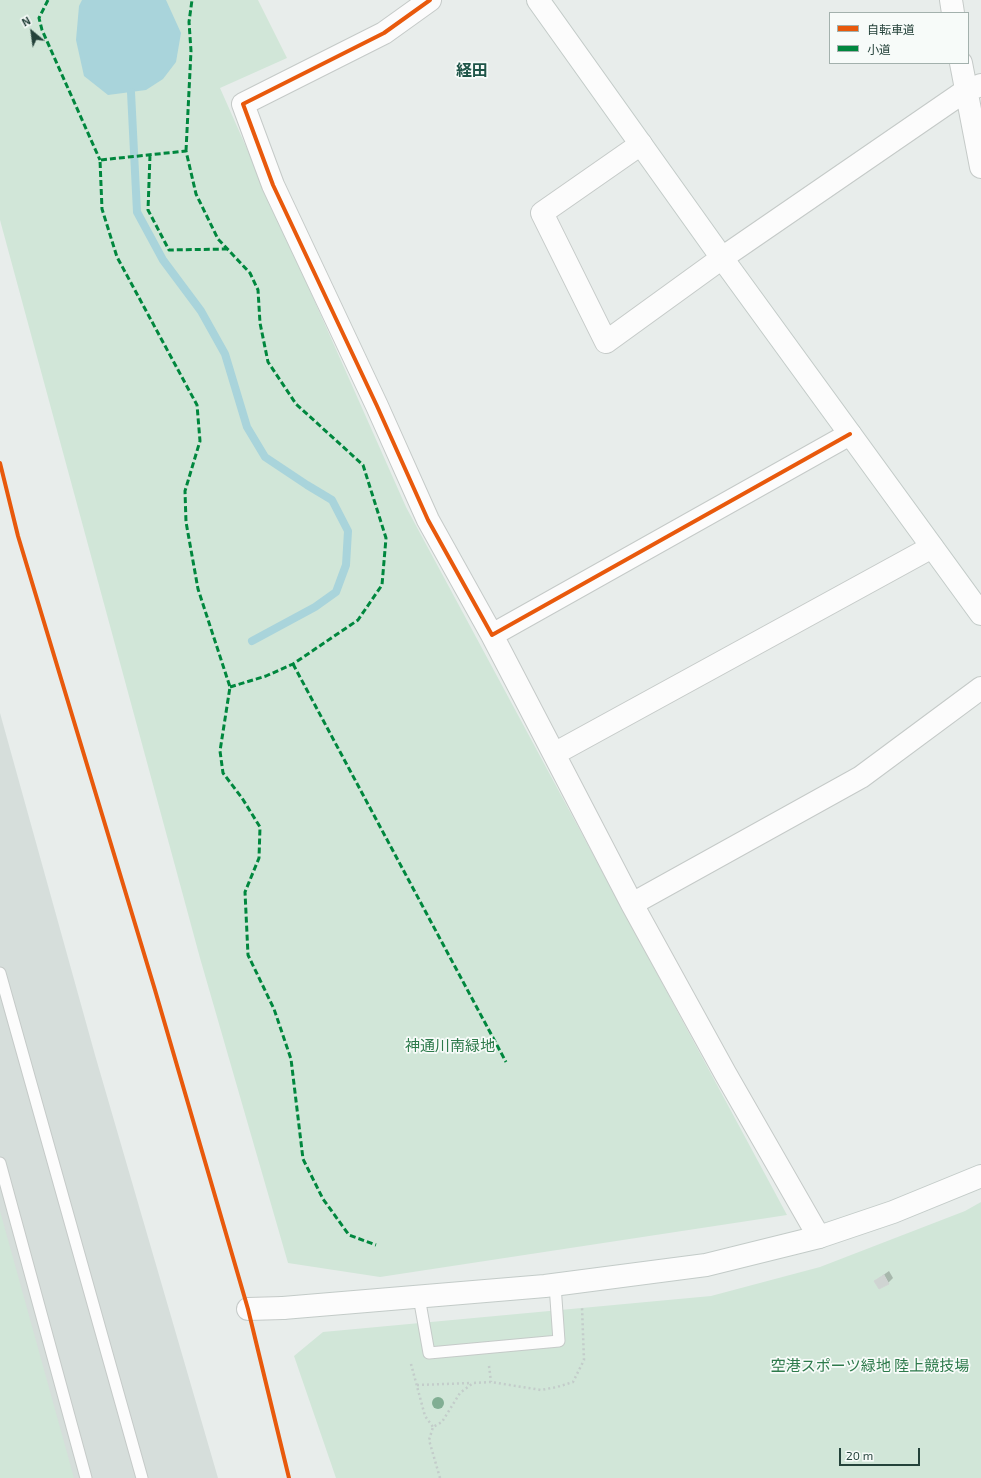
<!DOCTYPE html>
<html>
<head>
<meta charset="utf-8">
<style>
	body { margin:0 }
	#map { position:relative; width:981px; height:1478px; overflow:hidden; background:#e8edeb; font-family:"Exo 2","Noto Sans JP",sans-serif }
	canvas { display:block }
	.legend { position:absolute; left:829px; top:12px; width:140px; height:52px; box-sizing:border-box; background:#f7fbf9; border:1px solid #a3b1ad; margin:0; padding:5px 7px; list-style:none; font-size:12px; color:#24423a }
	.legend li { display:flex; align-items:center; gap:8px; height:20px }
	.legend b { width:20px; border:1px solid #a3b1ad }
	.north { position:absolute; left:12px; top:12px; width:40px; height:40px; -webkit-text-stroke:3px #f7fbf9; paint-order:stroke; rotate:331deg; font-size:11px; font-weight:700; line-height:16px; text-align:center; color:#24423a }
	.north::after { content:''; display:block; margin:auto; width:14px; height:18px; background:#24423a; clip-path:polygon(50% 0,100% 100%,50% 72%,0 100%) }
	.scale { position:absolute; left:839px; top:1448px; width:81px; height:18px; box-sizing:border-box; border:2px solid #24423a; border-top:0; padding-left:5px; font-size:12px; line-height:14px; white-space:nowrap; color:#24423a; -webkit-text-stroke:3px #f7fbf9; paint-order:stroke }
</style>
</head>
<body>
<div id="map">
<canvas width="981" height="1478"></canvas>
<ul class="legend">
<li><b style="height:5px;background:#e8590c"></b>自転車道</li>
<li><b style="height:5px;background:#00873e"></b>小道</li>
</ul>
<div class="north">N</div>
<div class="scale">20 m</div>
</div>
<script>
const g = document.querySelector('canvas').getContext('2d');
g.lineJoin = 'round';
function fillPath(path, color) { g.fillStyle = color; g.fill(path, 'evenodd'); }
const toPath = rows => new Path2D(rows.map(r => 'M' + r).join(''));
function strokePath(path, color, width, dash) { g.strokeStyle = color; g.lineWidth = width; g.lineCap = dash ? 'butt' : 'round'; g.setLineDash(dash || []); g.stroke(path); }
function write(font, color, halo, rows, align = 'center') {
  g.font = font + ' "Exo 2","Noto Sans JP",sans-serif'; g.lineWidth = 3.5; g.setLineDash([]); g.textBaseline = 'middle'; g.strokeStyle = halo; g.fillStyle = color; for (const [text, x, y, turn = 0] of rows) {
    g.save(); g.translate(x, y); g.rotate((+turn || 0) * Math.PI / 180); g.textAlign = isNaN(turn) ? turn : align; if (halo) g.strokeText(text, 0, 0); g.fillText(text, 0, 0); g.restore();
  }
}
const built = toPath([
	[0,713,95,1055,218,1478,0,1478]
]);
const green = toPath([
	[0,0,258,0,287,58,220,88,406,507,787,1215,380,1277,288,1263,200,958,0,220],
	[981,1202,981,1478,336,1478,294,1356,323,1332,711,1296,820,1267,965,1211],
	[0,1211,74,1478,0,1478]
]);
const water = toPath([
	[82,0,166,0,181,33,176,62,163,79,146,90,108,95,84,76,76,40,79,6]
]);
const shadow = toPath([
	[889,1271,893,1278,888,1283,879,1288,875,1281]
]);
const stream = toPath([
	[131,92,137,212,163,260,201,311,225,354,247,427,265,457,307,485,332,500,348,531,346,565,336,592,315,607,252,641]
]);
const building = toPath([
	[884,1275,889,1284,879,1289,874,1281,884,1275]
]);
const path = toPath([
	[411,1364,425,1416,433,1427],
	[489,1366,491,1382],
	[417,1385,472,1383],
	[440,1478,429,1440,433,1427,442,1422,460,1393,473,1383,491,1382,541,1390,557,1387,573,1382,584,1360,582,1307]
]);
const lane = toPath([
	[0,973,142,1478],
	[0,1163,86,1478],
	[419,1297,429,1353,559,1341,555,1285]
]);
const street = toPath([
	[430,0,384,33,243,104,273,185,377,406,428,520,492,635,850,434],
	[951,0,953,13],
	[961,63,981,167],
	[641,144,542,213,606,342,722,258,965,91,981,85],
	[492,635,554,754,932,547],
	[554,754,632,904,861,777,981,688],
	[632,904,725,1073,819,1237],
	[248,1309,283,1308]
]);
const secondary = toPath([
	[538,0,722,258,981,614],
	[283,1308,545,1286,706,1265,819,1237,893,1212,981,1176]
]);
const quiet = toPath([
	[48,0,39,18,42,30,100,160],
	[186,151,191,51,189,22,192,0],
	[150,155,148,210,169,250,227,249],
	[293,664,506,1062],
	[230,687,266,676,293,664,358,620,382,585,386,538,363,465,296,404,268,362,260,323,258,290,250,273,218,239,196,194,186,151,100,160,102,209,117,257,197,405,200,441,185,491,186,522,198,589,230,687,220,751,223,773,242,798,260,827,259,858,245,892,248,955,274,1009,291,1059,303,1159,323,1199,349,1235,376,1245]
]);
const cycleway = toPath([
	[430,0,384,33,243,104,273,185,377,406,428,520,492,635,850,434],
	[0,463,18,536,155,990,248,1309,289,1478]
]);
const trees = [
	[438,1403]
];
const parkNames = [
	["神通川南緑地",450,1046],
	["空港スポーツ緑地 陸上競技場",870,1366]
];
const neighbourhoodNames = [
	["経田",472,71]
];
fillPath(built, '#d6dedb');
fillPath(green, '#d1e6d8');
fillPath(water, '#a9d4db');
fillPath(shadow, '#0003');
strokePath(stream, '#a9d4db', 8);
fillPath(building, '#cfd4d2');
strokePath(building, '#d1d6d4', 1);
strokePath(lane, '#c5cac8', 13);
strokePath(street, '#c5cac8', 24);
strokePath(secondary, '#c3cbc8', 24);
strokePath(path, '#c3ccca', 2.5, [2, 3]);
strokePath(lane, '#fcfcfc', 11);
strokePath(street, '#fcfcfc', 22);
strokePath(secondary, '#fcfcfc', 22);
strokePath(quiet, '#00873e', 3, [6, 3]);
strokePath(cycleway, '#e8590c', 4);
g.fillStyle = '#81ae93';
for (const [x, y] of trees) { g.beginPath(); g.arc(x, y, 6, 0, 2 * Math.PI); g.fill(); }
write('15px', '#2d7a4b', '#f7fbf9', parkNames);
write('bold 16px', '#1f5548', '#f7fbf9', neighbourhoodNames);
</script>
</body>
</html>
